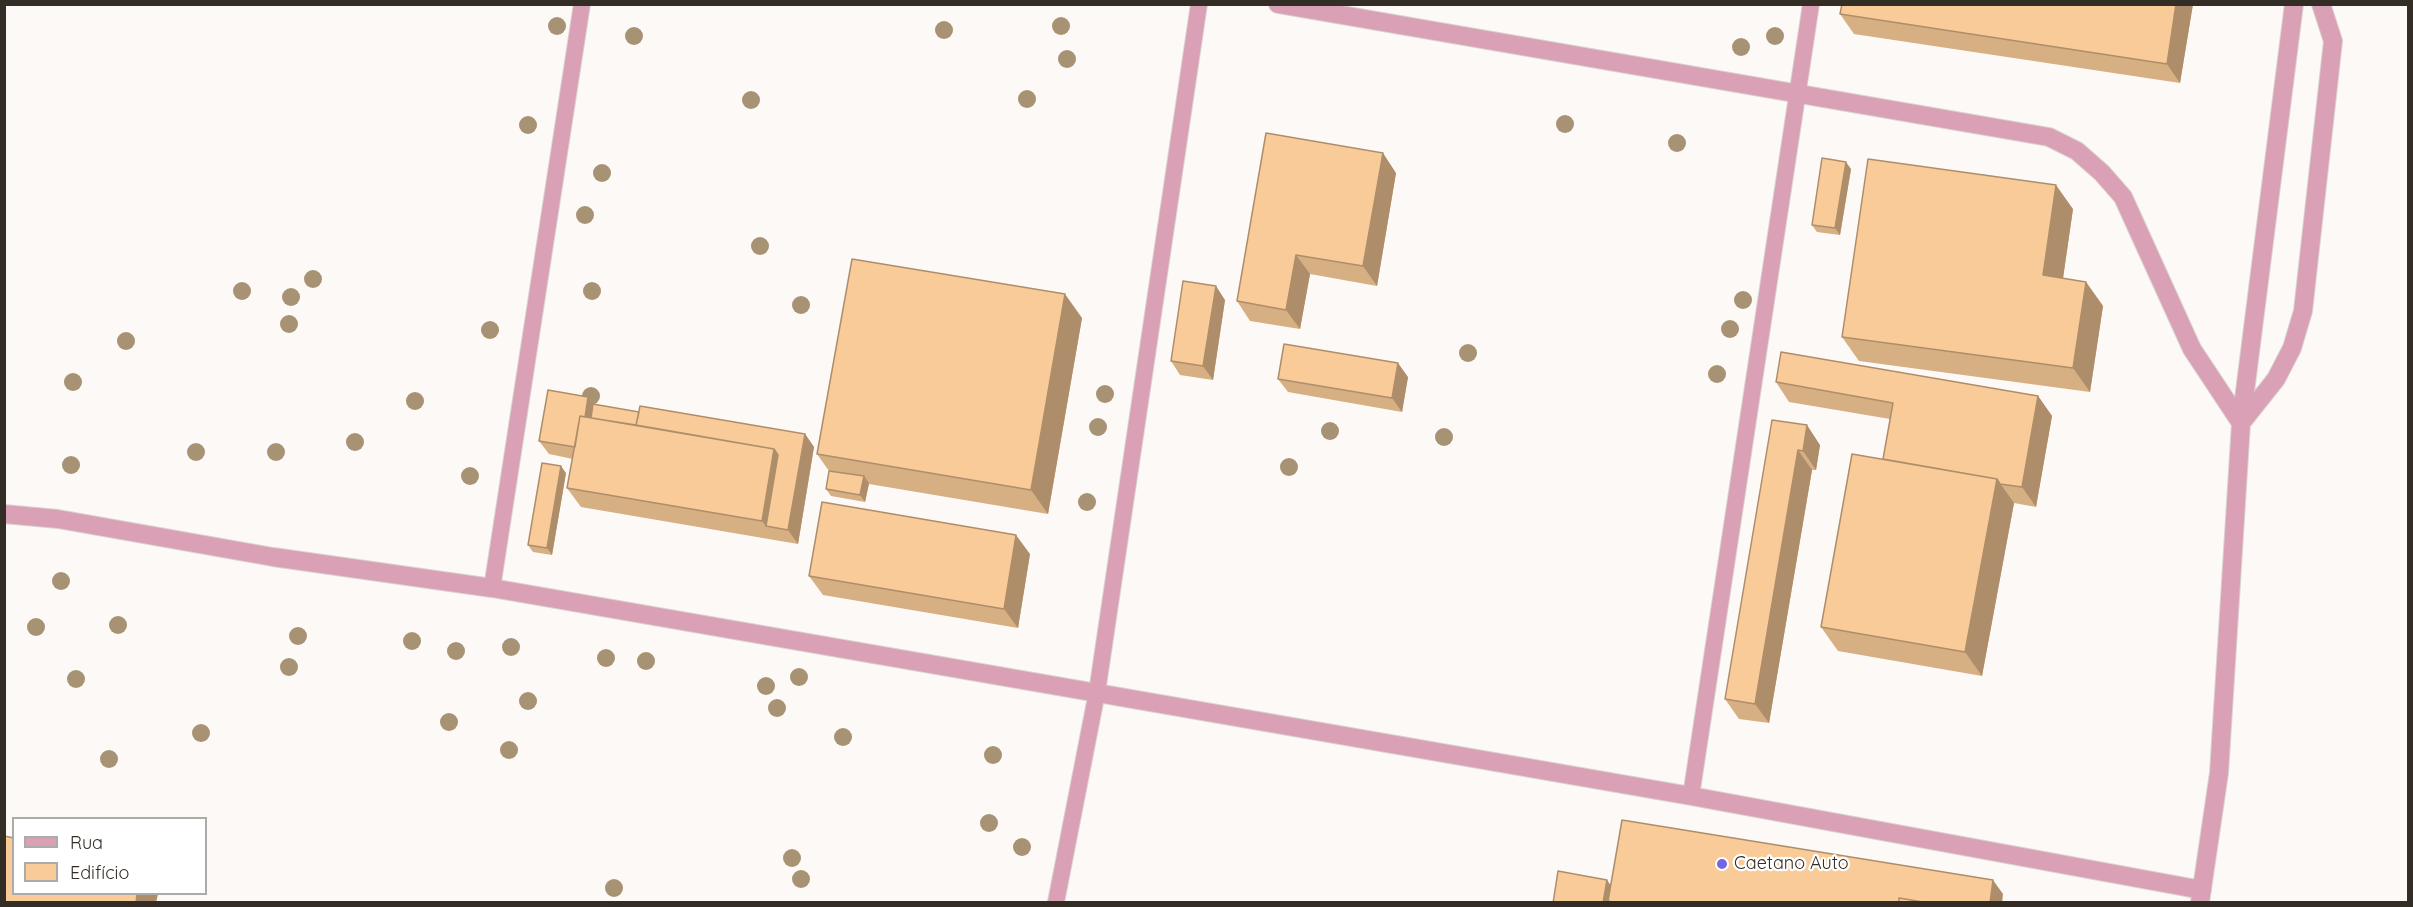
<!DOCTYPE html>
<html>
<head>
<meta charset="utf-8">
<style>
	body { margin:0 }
	#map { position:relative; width:2413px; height:907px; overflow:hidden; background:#fdf9f6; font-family:Quicksand,sans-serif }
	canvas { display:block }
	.frame { position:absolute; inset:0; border:6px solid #332d26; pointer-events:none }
	.legend { position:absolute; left:12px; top:817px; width:195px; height:78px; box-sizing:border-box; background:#fff; border:2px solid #adaba8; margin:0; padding:8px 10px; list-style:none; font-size:18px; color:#332d26 }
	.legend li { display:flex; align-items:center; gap:12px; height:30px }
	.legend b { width:30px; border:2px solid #adaba8 }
</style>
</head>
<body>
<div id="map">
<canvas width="2413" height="907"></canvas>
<div class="frame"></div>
<ul class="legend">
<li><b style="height:8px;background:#daa0b5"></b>Rua</li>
<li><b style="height:16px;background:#f9cb98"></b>Edifício</li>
</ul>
</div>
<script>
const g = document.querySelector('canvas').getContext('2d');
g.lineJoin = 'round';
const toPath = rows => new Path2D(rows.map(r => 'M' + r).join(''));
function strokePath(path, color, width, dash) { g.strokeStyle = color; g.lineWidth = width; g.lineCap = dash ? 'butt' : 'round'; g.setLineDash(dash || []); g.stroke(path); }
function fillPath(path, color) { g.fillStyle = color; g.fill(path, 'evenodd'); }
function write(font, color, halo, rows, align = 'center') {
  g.font = font + ' Quicksand,sans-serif'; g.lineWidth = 4.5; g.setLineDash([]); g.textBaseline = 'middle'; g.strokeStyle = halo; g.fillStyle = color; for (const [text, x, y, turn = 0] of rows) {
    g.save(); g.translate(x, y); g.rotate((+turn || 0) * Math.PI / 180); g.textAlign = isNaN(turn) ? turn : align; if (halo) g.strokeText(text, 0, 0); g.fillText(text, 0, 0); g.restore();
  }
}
const lane = toPath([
	[492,588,582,4],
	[1691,796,1811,4],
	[1056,902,1097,692,1199,4]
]);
const street = toPath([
	[1278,4,2049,137,2077,151,2102,173,2123,197,2192,349,2241,423],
	[2241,423,2276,379,2292,348,2303,311,2333,41,2321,4],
	[4,514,58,519,273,557,492,588,1691,796,2202,890],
	[2200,902,2219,773,2241,423,2294,4]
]);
const trees = [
	[557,26],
	[1061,26],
	[944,30],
	[634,36],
	[1775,36],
	[1741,47],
	[1067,59],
	[1027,99],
	[751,100],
	[1565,124],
	[528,125],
	[1677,143],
	[602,173],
	[585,215],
	[760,246],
	[313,279],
	[242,291],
	[592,291],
	[291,297],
	[1743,300],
	[801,305],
	[289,324],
	[1730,329],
	[490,330],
	[126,341],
	[1468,353],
	[1717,374],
	[73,382],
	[1105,394],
	[591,396],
	[415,401],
	[1098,427],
	[1330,431],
	[1444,437],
	[355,442],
	[196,452],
	[276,452],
	[71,465],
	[1289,467],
	[470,476],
	[1087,502],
	[61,581],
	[118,625],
	[36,627],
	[298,636],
	[412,641],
	[511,647],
	[456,651],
	[606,658],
	[646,661],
	[289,667],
	[799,677],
	[76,679],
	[766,686],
	[528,701],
	[777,708],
	[449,722],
	[201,733],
	[843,737],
	[509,750],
	[993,755],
	[109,759],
	[989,823],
	[1022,847],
	[792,858],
	[801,879],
	[614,888]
];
const wall = toPath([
	[2193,4,2180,83,1854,34,1840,14],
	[1851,169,1840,235,1817,232,1812,225],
	[1396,173,1377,286,1310,274,1300,329,1250,321,1237,301],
	[2073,209,2063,278,2086,282,2103,306,2090,392,1859,361,1842,337],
	[1225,300,1213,380,1180,375,1171,361],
	[1082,318,1048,514,869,484,865,502,831,496,826,489,829,471,817,454],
	[1408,377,1402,412,1288,392,1278,379],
	[1776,382,2038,396,2052,416,2036,507,2014,503,1982,676,1838,651,1821,627,1883,459,1890,419,1789,402],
	[588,397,593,404,639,412,805,434,814,447,798,544,581,507,567,488,573,459,549,454,539,441],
	[1772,420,1820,445,1816,470,1812,470,1769,723,1739,719,1725,699],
	[566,473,552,555,533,552,528,545],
	[1030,554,1018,628,823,595,809,576]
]);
const shadedWall = toPath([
	[2176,4,2193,4,2180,83,2167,64],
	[1383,153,1396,173,1377,286,1363,266],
	[1846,162,1851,169,1840,235,1835,228],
	[2056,185,2073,209,2060,299,2043,275],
	[1296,255,1310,274,1300,329,1286,310],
	[2086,282,2103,306,2090,392,2073,368],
	[1216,286,1225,300,1213,380,1203,366],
	[1065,294,1082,318,1048,514,1031,490],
	[1398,363,1408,377,1402,412,1392,398],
	[2038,396,2052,416,2036,507,2022,487],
	[588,397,598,411,580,448],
	[1807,425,1820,445,1816,470,1803,451],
	[805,434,814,447,798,544,788,530],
	[774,449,788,468,766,526,762,521],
	[1798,450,1812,470,1769,723,1755,704],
	[561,466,566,473,552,555,547,548],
	[864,476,869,483,865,502,860,495],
	[1997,479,2014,503,1982,676,1965,652],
	[1016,535,1030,554,1018,628,1004,609],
	[1607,880,1620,899,1608,901,1609,903,1603,903],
	[1993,880,2003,894,2002,903,1990,903],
	[137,894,158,894,156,903,136,903]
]);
const building = toPath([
	[1842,4,2176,4,2167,64,1840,14,1842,4],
	[1266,133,1383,153,1363,266,1296,255,1286,310,1237,301,1266,133],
	[1822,158,1846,162,1835,228,1812,225,1822,158],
	[1868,159,2056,185,2043,275,2086,282,2073,368,1842,337,1868,159],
	[852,259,1065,294,1031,490,817,454,852,259],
	[1183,281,1216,286,1203,366,1171,361,1183,281],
	[1284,344,1398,363,1392,398,1278,379,1284,344],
	[1781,352,2038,396,2022,487,2000,484,1997,479,1883,459,1893,403,1776,382,1781,352],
	[548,390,588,397,585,417,580,416,575,447,539,441,548,390],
	[593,404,639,412,636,425,591,418,593,404],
	[640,406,805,434,788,530,766,526,778,455,774,449,636,425,640,406],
	[580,416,774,449,762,521,567,488,580,416],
	[1772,420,1807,425,1803,451,1798,450,1755,704,1725,699,1772,420],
	[1852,454,1997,479,1965,652,1821,627,1852,454],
	[542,463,561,466,547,548,528,545,542,463],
	[829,471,864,476,860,495,826,489,829,471],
	[822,502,1016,535,1004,609,809,576,822,502],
	[1622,820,1993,880,1990,903,1929,903,1899,898,1899,903,1617,903,1608,901,1622,820],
	[4,836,14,838,14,894,137,894,136,903,4,903,4,836],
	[1558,871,1607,880,1603,903,1553,903,1558,871],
	[1899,898,1929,903,1899,903,1899,898]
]);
const markers = [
	[1722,864,6,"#7466e1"]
];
const poiNames = [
	["Caetano Auto",1734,864]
];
strokePath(lane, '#d9d4d1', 18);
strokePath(street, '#d9d4d1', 20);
strokePath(lane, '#daa0b5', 16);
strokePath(street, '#daa0b5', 18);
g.fillStyle = '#a89274';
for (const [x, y] of trees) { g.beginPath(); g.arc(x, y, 9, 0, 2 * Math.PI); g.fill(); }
fillPath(wall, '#d6af83');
fillPath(shadedWall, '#ae8e6a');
fillPath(building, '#f9cb98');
strokePath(building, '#ae8e6a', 1.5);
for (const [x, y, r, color] of markers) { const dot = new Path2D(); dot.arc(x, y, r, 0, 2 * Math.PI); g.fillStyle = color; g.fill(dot); strokePath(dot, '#fff', 2); }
write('18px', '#332d26', '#fff', poiNames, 'left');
</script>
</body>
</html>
